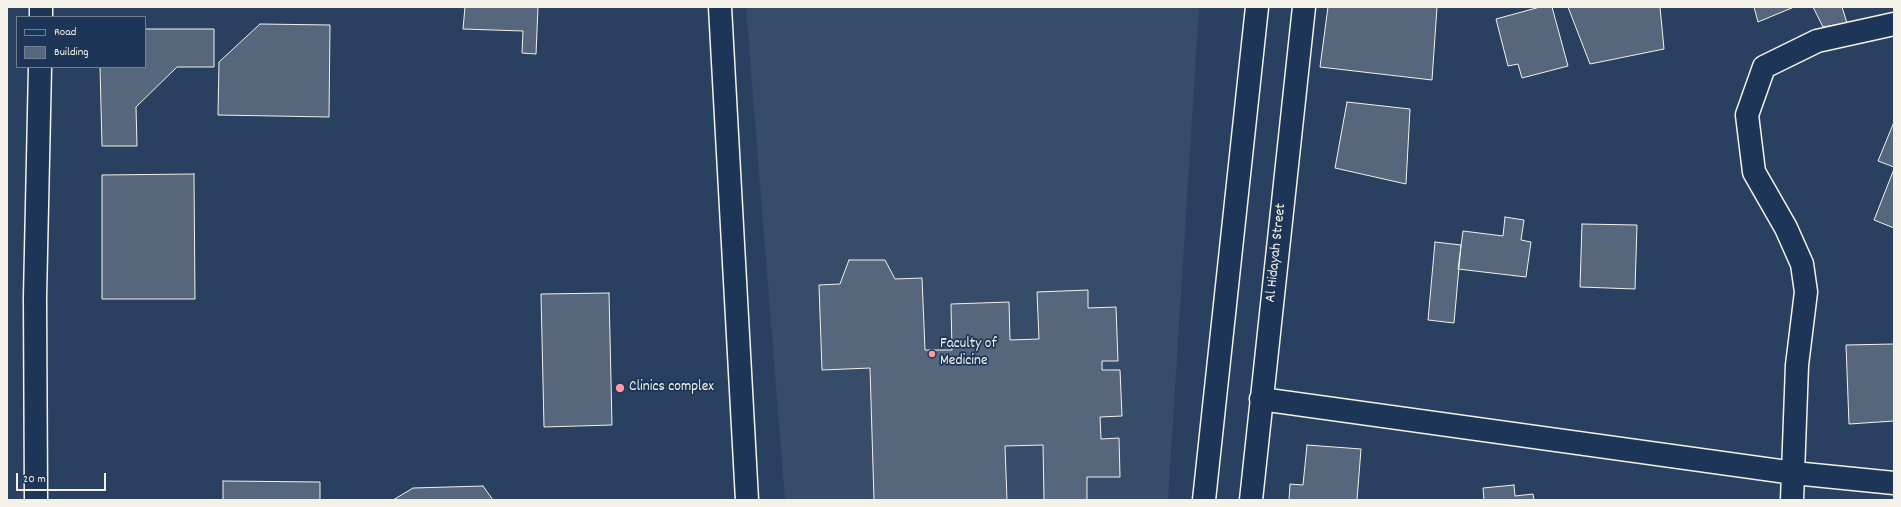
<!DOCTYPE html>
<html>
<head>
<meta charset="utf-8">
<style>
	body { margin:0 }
	#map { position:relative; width:1901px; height:507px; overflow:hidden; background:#2a4060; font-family:Dekko,sans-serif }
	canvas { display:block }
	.frame { position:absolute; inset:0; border:8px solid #f4f1e8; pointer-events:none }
	.legend { position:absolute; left:16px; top:16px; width:130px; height:52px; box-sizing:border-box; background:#1d3557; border:1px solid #738091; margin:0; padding:5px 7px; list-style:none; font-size:12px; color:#f4f1e8 }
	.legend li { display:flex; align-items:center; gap:8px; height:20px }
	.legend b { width:20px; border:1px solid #738091 }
	.scale { position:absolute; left:16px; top:473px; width:90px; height:18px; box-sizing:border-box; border:2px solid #f4f1e8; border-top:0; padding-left:5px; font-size:12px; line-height:14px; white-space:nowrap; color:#f4f1e8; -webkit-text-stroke:3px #1d3557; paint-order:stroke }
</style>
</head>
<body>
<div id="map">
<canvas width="1901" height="507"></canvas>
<div class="frame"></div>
<ul class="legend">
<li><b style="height:5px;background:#1d3557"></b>Road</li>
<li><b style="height:11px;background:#56677d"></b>Building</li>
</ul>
<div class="scale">20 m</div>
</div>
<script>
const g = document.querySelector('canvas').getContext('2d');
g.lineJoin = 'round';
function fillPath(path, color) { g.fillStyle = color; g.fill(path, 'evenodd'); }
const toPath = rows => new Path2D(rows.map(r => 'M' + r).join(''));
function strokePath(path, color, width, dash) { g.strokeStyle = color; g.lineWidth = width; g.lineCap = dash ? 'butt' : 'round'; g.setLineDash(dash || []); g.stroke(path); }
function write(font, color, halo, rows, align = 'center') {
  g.font = font + ' Dekko,sans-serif'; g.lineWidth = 3.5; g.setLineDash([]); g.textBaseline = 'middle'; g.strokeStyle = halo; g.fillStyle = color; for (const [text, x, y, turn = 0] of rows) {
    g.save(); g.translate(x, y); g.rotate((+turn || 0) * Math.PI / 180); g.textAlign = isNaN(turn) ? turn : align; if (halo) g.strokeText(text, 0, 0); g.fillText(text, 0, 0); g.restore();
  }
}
const built = toPath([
	[746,7,1199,7,1168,500,785,500]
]);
const building = toPath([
	[465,7,538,7,536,54,522,53,523,31,463,29,465,7],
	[1328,7,1437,7,1432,80,1320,67,1328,7],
	[1540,7,1552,7,1568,66,1522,78,1518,64,1508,66,1496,19,1540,7],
	[1568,7,1660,7,1664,49,1590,64,1568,7],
	[1754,7,1794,7,1758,22,1754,7],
	[1813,7,1842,7,1847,23,1823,27,1813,7],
	[260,24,330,25,329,117,218,115,219,62,260,24],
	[145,29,214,29,214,67,177,67,136,107,137,146,102,146,100,67,145,67,145,29],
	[1347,102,1410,109,1406,184,1335,168,1347,102],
	[1894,122,1894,167,1878,161,1894,122],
	[1894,169,1894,228,1874,220,1894,169],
	[194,174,195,299,102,299,102,175,194,174],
	[1505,217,1524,220,1521,240,1531,242,1526,277,1458,269,1463,231,1503,236,1505,217],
	[1582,224,1637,225,1635,289,1580,287,1582,224],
	[1435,242,1461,245,1454,323,1428,320,1435,242],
	[849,260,885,260,895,279,922,278,925,350,952,350,951,304,1009,302,1010,340,1039,339,1037,292,1088,290,1088,308,1116,307,1118,361,1102,361,1102,370,1120,370,1122,416,1100,417,1101,439,1119,438,1120,477,1087,477,1087,500,1044,500,1043,445,1005,446,1007,500,874,500,870,368,822,370,819,285,840,284,849,260],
	[609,293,612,425,544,427,541,294,609,293],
	[1894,344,1894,421,1849,424,1846,345,1894,344],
	[1307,445,1361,449,1357,500,1289,500,1290,484,1303,485,1307,445],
	[223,481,320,482,320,500,223,500,223,481],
	[1514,485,1515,496,1533,494,1534,500,1484,500,1483,488,1514,485],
	[483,486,493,500,393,500,413,488,483,486]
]);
const street = toPath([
	[720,7,747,500],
	[41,17,41,7],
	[1261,399,1794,473,1894,483],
	[36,500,35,297,40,67],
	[1204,500,1257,7],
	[1251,500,1304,7],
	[1792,500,1797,365,1806,292,1802,264,1786,228,1754,172,1747,115,1764,67,1817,41,1894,24]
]);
const markers = [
	[932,354,4,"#ff9aa2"],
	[620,388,5,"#ff9aa2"]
];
const streetNames = [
	["Al Hidayah Street",1277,253,-84]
];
const poiNames = [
	["Faculty of",940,345],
	["Medicine",940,362],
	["Clinics complex",629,388]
];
fillPath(built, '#374c69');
fillPath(building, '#56677d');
strokePath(building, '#f4f1e8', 1);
strokePath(street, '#f4f1e8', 25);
strokePath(street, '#1d3557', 22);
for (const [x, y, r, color] of markers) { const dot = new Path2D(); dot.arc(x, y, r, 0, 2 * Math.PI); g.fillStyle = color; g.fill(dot); strokePath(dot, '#1d3557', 1.5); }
write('15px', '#f4f1e8', '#1d3557', streetNames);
write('15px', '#f4f1e8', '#1d3557', poiNames, 'left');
</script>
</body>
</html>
